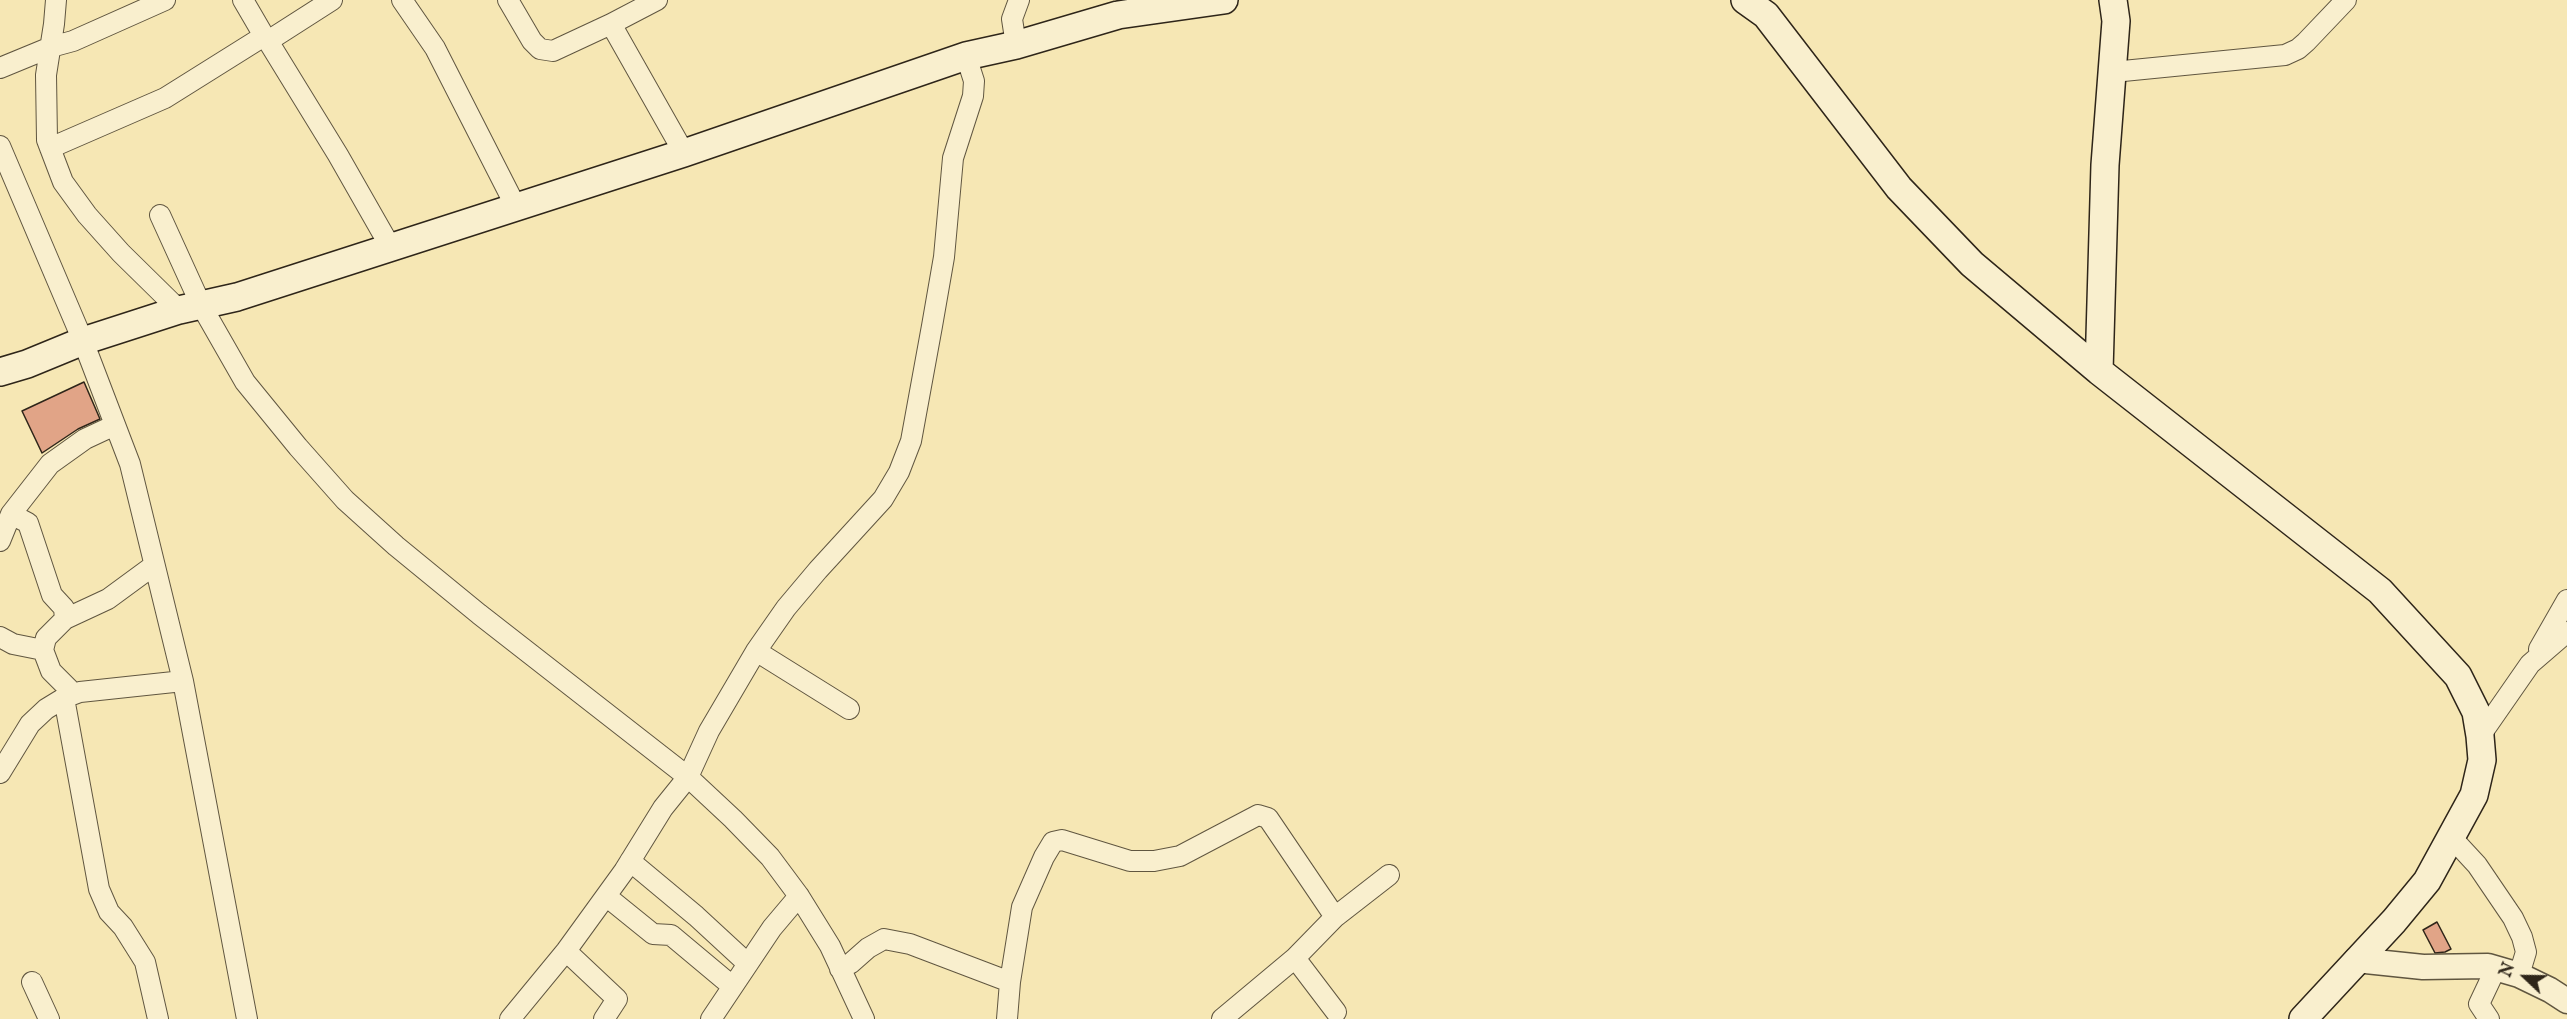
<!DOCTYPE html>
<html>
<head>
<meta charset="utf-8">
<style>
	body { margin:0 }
	#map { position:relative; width:2567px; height:1019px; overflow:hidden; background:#f6e7b4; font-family:"IM FELL English",serif }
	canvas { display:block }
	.north { position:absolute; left:2495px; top:947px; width:60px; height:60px; -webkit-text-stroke:4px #f9efce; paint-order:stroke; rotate:292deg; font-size:16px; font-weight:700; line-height:24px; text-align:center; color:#2e2519 }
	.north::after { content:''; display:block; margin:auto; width:21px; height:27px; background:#2e2519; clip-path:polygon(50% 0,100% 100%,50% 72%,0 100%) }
</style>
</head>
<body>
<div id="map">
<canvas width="2567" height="1019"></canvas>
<div class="north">N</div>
</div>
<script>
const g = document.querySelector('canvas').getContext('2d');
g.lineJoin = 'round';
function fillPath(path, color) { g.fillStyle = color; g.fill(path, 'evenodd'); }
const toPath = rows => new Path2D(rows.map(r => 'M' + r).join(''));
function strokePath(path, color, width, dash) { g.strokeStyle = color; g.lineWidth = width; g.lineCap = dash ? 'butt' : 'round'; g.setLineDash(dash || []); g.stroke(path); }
const building = toPath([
	[84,382,100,419,78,429,42,453,22,411,84,382],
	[2437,922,2451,949,2445,952,2435,953,2423,930,2437,922]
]);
const minor = toPath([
	[56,0,54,24,46,75,47,140,63,182,87,215,121,253,179,310],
	[243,0,264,36],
	[332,0,268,41,338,155,391,248],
	[402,0,435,48,516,207],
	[508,0,532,41,540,49,553,51,611,24,684,153],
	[611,24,657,0],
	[1016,45,1012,19,1019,0],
	[0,68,51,47,73,41,165,0],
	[2113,72,2285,55,2298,49,2306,42,2346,0],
	[0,146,83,341,130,464,183,681,247,1019],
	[50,148,165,98,264,36,268,41],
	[160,215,201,305,245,382,298,447,345,500,396,546,479,614,688,777,733,819,770,857,799,896,830,946,864,1019],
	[11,514,28,523,52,595,64,608,65,619,46,638,43,650,51,671,74,694],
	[0,541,11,514,50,464,85,439,115,425],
	[65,619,108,599,153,566],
	[0,637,13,644,43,650],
	[2539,649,2567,600],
	[756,651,849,709],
	[64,698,99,889,109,912,123,927,145,962,158,1019],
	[2480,736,2530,664,2567,632],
	[0,773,30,724,46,709,64,698,80,692,183,681],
	[2452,838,2477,865,2513,918,2522,937,2526,952,2519,975],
	[630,861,696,916,748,964],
	[606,896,653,934,671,935,732,986],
	[566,951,617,999,604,1019],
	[1295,958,1336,1012],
	[840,969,851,963,868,948,884,939,910,944,1010,982],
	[32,982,49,1019],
	[510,1019,566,951,624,871,663,808,688,777,709,731,756,651,786,608,818,570,883,499,899,472,911,441,932,326,944,257,953,158,973,96,974,81,966,56],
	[711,1019,772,928,799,896],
	[1007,1019,1010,982,1022,907,1044,857,1053,842,1062,840,1130,861,1154,861,1180,856,1258,815,1268,818,1335,917],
	[1222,1019,1295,958,1335,917,1389,875],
	[2489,1019,2479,1004,2496,968]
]);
const tertiary = toPath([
	[2356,960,2423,967,2488,966,2519,975,2550,990,2567,1001]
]);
const secondary = toPath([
	[1745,0,1766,15,1899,188,1972,264,2099,371,2380,591,2458,676,2476,712,2480,736,2482,760,2474,795,2427,881,2394,921,2303,1019],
	[2099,371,2105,165,2116,21,2113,0],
	[0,372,27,364,83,341,179,310,237,297,684,153,966,56,1016,45,1118,15,1224,0]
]);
fillPath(building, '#e1a487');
strokePath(building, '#2e2519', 1.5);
strokePath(minor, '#605640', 22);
strokePath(tertiary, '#605640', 27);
strokePath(secondary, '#2e2519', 30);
strokePath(minor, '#f9efce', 20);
strokePath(tertiary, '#f9efce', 24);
strokePath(secondary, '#f9efce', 27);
</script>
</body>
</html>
